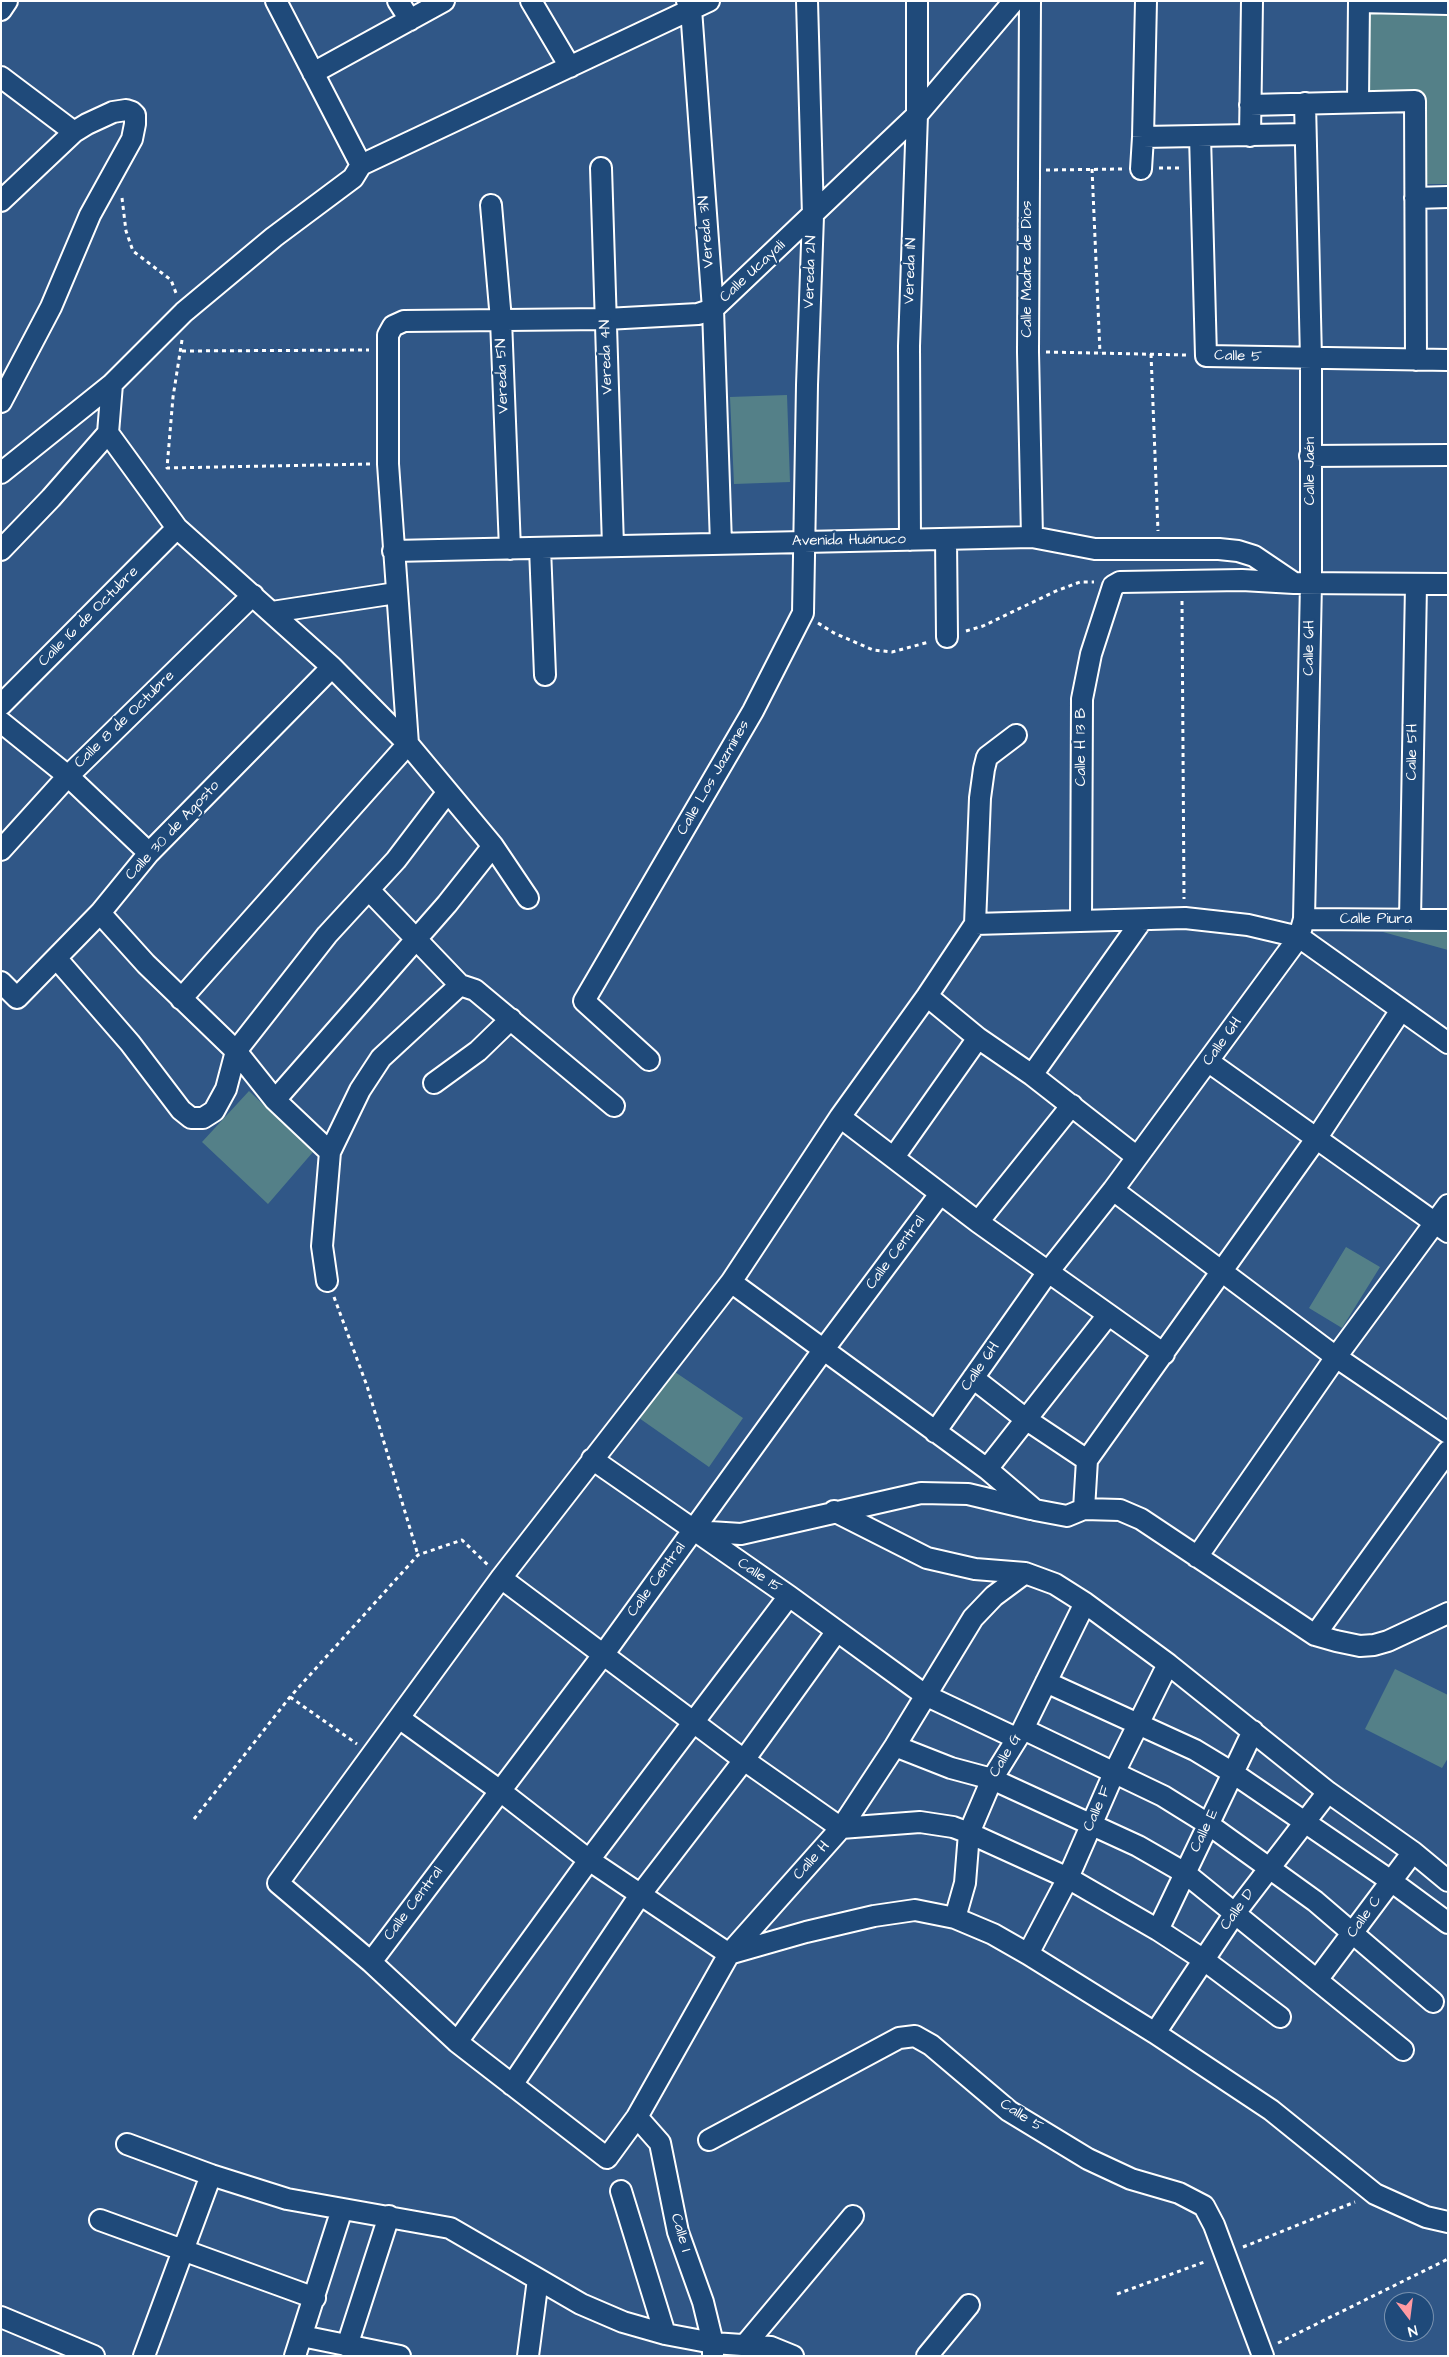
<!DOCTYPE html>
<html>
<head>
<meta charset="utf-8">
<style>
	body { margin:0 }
	#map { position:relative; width:1449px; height:2357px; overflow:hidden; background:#305787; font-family:"Architects Daughter",sans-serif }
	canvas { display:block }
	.frame { position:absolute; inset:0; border:2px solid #fff; pointer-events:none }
	.north { position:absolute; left:1384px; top:2292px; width:50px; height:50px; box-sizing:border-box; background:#1f4a7a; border:1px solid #7992af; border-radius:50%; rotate:165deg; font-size:14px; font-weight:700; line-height:20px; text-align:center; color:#fff }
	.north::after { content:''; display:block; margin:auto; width:18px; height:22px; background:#ff9aa2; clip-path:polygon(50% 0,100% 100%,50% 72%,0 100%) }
</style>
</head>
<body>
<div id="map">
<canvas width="1449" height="2357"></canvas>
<div class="frame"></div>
<div class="north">N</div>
</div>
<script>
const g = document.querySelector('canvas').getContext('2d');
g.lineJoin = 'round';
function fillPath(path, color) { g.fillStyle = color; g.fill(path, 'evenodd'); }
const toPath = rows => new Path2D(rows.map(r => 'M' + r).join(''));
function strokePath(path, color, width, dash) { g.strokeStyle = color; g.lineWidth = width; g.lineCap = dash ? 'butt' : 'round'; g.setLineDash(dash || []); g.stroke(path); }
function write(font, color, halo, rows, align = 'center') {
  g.font = font + ' "Architects Daughter",sans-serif'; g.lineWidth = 4.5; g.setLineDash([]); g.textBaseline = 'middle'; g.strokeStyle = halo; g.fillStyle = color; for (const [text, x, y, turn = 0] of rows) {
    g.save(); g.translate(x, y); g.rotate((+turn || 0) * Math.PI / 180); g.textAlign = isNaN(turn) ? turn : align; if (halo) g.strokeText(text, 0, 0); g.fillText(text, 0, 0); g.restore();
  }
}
const green = toPath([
	[1365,12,1448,13,1448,184,1424,184,1421,99,1364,95],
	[787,395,790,482,734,484,730,397],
	[1383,932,1448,932,1448,950],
	[249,1091,313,1152,268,1204,202,1142],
	[1346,1247,1380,1267,1342,1328,1309,1308],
	[672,1370,743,1418,709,1467,639,1418],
	[1395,1669,1448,1695,1448,1758,1442,1768,1365,1729]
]);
const path = toPath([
	[1159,168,1183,168],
	[1092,169,1100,353],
	[1046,170,1123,169],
	[122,198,126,231,133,251,171,280,176,293],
	[182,340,173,397,167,468,370,464],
	[182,351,369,350],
	[1046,352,1187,355],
	[1151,354,1158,531],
	[1182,601,1184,899],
	[818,623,834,633,873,650,892,652,929,642],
	[966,631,983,626,1056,591,1080,582,1094,582],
	[334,1297,367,1386,418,1555],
	[290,1697,357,1744],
	[194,1819,290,1697,418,1555,462,1540,488,1565],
	[1243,2247,1355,2202],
	[1117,2294,1207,2261],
	[1278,2343,1448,2259]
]);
const minor = toPath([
	[276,1,361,165],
	[398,1,410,20],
	[531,1,570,67],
	[687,1,691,9,713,309,721,544],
	[1030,1,1028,352,1032,537],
	[1359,2,1448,4],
	[1,10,7,1],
	[313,73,444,1],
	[1,77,74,132],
	[1358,101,1359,1],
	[1250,105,1415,101,1416,360],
	[1200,136,1206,356,1448,360],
	[1250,136,1252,1],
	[1143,137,1305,134],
	[601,168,613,546],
	[1141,169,1143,137,1146,1],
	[1415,198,1448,197],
	[1,201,74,132,87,124,113,112,126,110,132,112,135,115,135,124,132,139,90,215,51,307,1,402],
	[491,205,501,320,510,549],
	[112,384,108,433,177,528,332,667,408,744,493,846,528,898],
	[1310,456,1448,455],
	[1,473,112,384,184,312,274,237,353,178,361,165,709,1],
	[946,539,947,637],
	[910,540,909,346,917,115,917,1],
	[540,548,545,675],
	[1,550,51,498,108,433],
	[393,551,1032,537,1095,549,1219,549,1238,551,1254,556,1294,583],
	[272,612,396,593],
	[1,705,177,528],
	[1,722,68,776,149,853],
	[1016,735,987,757,984,769,980,798,975,924,927,996,840,1117,731,1282,501,1578,278,1883,371,1962,457,2042,607,2158,637,2117,729,1954,841,1828,895,1746,973,1618,994,1596,1025,1573],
	[1,850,68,776,253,595],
	[369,890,460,985,475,990,614,1106],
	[100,913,146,964,236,1051,275,1100,330,1152],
	[1304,919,1448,920],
	[1081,920,1082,699,1091,654,1113,586,1120,582,1242,580,1294,583,1448,584],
	[1410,920,1416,585],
	[975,924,1185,918,1248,925,1299,937,1448,1043],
	[57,959,130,1043,181,1110,191,1118,203,1118,214,1111,226,1089,236,1051,327,935,396,860,447,793],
	[1,982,17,998,100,913,149,853,332,667],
	[927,996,978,1038,1032,1075,1137,1157],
	[181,999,408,744,388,464,388,335,393,326,404,321,606,319,698,314,713,309,917,115,1014,1],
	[649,1060,584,1001,753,711,803,613,807,385,813,216,807,1],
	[1209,1062,1448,1232],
	[1032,1075,1142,920],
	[434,1083,478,1051,511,1019],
	[275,1100,447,904,493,846],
	[840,1117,978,1222,1164,1354],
	[894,1157,978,1038],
	[1113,1190,1336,1357,1448,1433],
	[978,1222,1072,1105],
	[327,1281,322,1246,330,1152,360,1090,381,1058,460,985],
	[731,1282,987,1469,1035,1510,1067,1516,1084,1509,1120,1510,1141,1519,1315,1635,1336,1641,1360,1646,1374,1645,1388,1641,1448,1613],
	[973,1378,1027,1420,1087,1460],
	[935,1432,1048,1272,1113,1190,1299,937,1304,919,1311,583,1311,359,1305,103],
	[592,1459,789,1596,925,1695,1016,1738],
	[987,1469,1108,1315],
	[1084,1509,1087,1460,1316,1139,1401,1010],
	[834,1511,927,1558,975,1569,1025,1573,1055,1584,1085,1603,1168,1664,1328,1792,1413,1852,1448,1881],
	[694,1531,741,1534,921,1493,968,1494,1031,1509],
	[1197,1557,1336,1357,1448,1205],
	[501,1578,744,1760,841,1828,920,1822,953,1827,969,1833,1068,1878,1158,1930,1204,1960,1280,2017],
	[1315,1635,1448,1451],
	[1046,1682,1195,1750,1233,1773,1391,1881,1448,1923],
	[399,1718,499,1790,589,1860,729,1954,806,1932,874,1916,915,1910,955,1918,993,1934,1028,1954,1155,2033,1271,2110,1375,2194,1426,2217,1448,2222],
	[1023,1729,1163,1796,1208,1824,1315,1901,1433,2002],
	[895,1746,951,1768,992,1779,1138,1846,1185,1873,1403,2050],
	[955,1918,965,1883,969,1833,992,1779,1023,1729,1085,1603],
	[1158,1930,1253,1731],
	[1028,1954,1068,1878,1114,1773,1168,1664],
	[371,1962,603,1655,824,1349,940,1194],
	[1317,1980,1413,1852],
	[1155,2033,1235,1913,1328,1792],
	[457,2042,589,1860,789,1596],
	[512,2085,640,1895,744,1760,837,1631],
	[637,2117,660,2143,678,2232,703,2302,713,2343,713,2354],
	[709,2140,899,2038,915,2036,931,2045,1009,2111,1088,2159,1131,2179,1179,2193,1204,2206,1214,2225,1263,2356],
	[127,2144,211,2175,287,2199,450,2228,581,2304,623,2322,665,2334,713,2343,771,2347,793,2356],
	[621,2191,665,2334],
	[100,2220,315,2298],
	[1,2317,94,2356],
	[302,2336,400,2356],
	[745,2345,853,2216],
	[347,2346,389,2216],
	[144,2356,211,2175],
	[295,2356,342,2209],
	[528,2356,538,2279],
	[927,2356,969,2305]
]);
const streetNames = [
	["Vereda 3N",707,232,-94],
	["Calle Madre de Dios",1028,269,-90],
	["Vereda 1N",911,271,-88],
	["Calle Ucayali",753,272,-43],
	["Vereda 2N",811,272,-88],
	["Vereda 4N",607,357,-92],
	["Calle 5",1238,357,2],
	["Vereda 5N",503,376,-92],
	["Calle Jaén",1311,471,-90],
	["Avenida Huánuco",849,541,-1],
	["Calle 16 de Octubre",89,617,-45],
	["Calle 6H",1310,648,-89],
	["Calle 8 de Octubre",125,720,-44],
	["Calle H 13 B",1082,747,-90],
	["Calle 5H",1413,752,-89],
	["Calle Los Jazmines",714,778,-60],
	["Calle 30 de Agosto",173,831,-47],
	["Calle Piura",1376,920],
	["Calle 6H",1223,1042,-54],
	["Calle Central",896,1253,-53],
	["Calle 6H",981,1367,-55],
	["Calle 15",759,1576,34],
	["Calle Central",657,1580,-54],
	["Calle G",1006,1756,-59],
	["Calle F",1098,1809,-66],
	["Calle E",1205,1831,-64],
	["Calle H",812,1861,-48],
	["Calle Central",414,1904,-53],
	["Calle D",1238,1910,-54],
	["Calle C",1365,1917,-54],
	["Calle 5",1021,2116,33],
	["Calle I",680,2233,74]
];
fillPath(green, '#548088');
strokePath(minor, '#fff', 24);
strokePath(path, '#fff', 3, [4, 4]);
strokePath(minor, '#1f4a7a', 20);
write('15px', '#fff', '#1f4a7a', streetNames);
</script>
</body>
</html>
